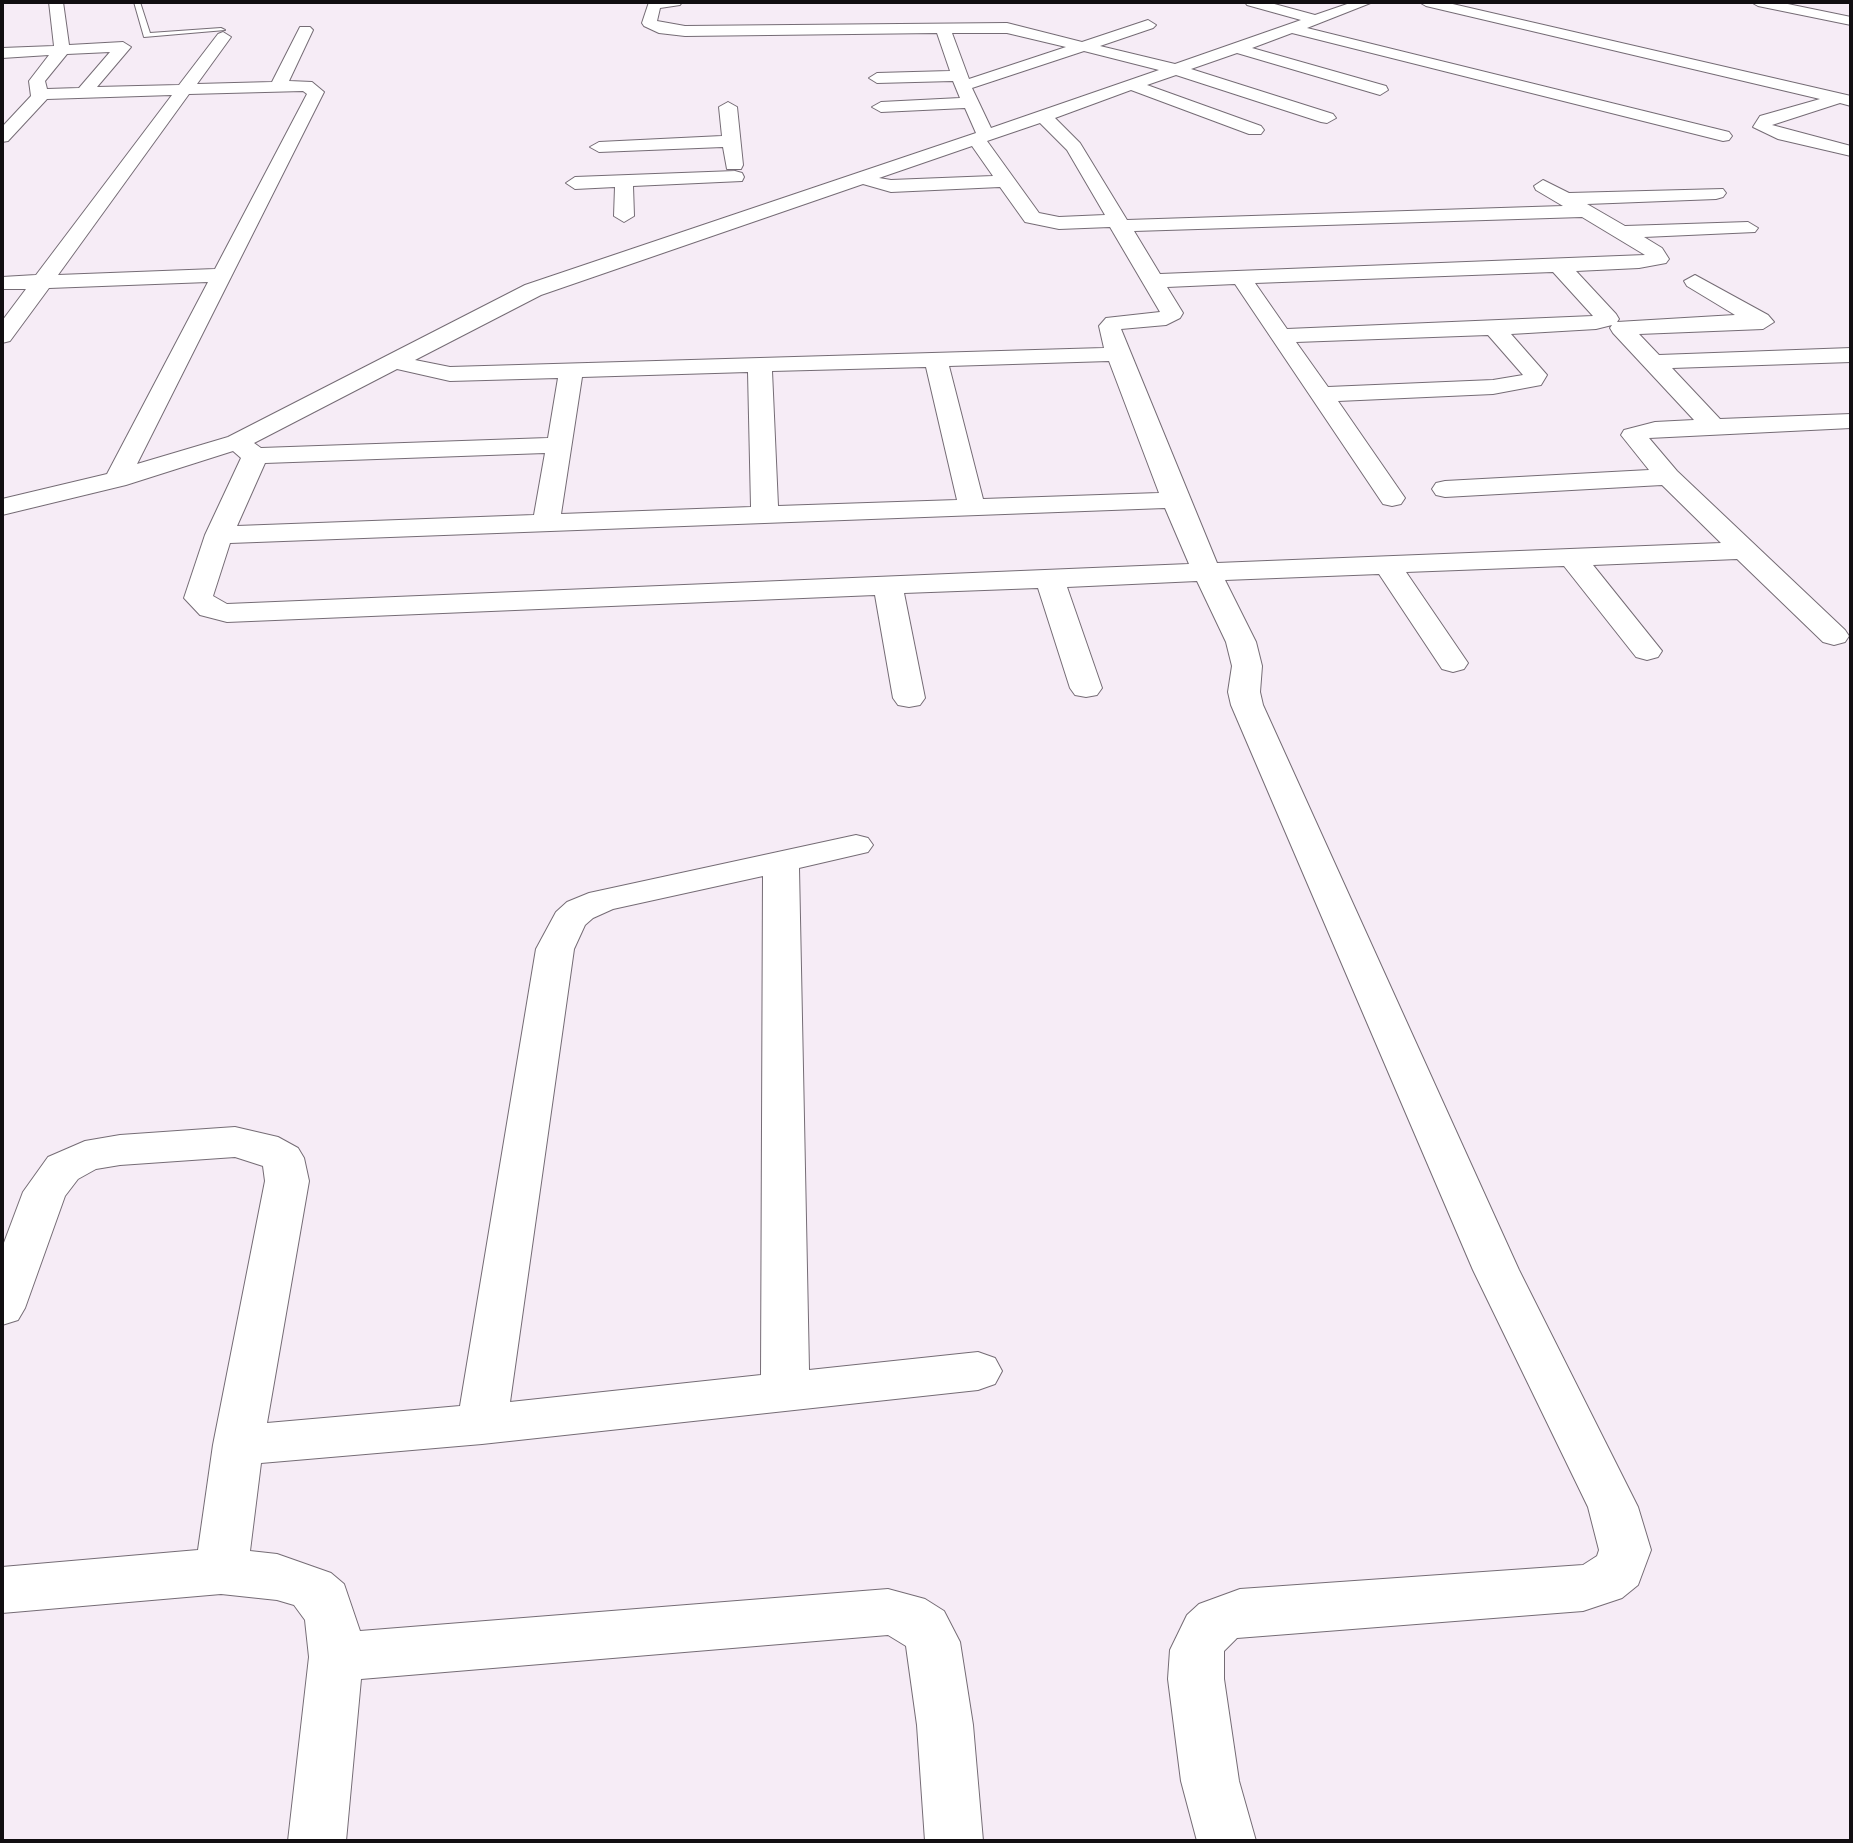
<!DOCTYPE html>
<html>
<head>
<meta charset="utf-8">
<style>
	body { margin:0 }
	#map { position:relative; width:1853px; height:1843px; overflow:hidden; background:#f6ecf6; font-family:Inter,sans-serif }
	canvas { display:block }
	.frame { position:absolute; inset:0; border:4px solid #110e11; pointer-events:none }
</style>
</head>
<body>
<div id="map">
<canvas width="1853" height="1843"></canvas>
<div class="frame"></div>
</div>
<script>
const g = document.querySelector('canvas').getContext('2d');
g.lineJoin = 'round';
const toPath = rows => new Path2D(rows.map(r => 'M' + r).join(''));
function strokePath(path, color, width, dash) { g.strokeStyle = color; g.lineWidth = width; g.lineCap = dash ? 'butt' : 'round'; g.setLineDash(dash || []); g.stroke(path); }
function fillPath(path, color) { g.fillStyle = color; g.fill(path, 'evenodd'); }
const service = toPath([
	[134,2,140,2,150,33,221,28,225,30,144,37,134,2]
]);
const minor = toPath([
	[49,2,63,2,69,45,123,42,131,47,97,87,179,85,218,34,223,32,231,37,197,84,272,82,300,27,310,27,313,30,289,81,312,82,324,92,137,464,228,437,525,285,976,133,965,108,881,112,872,107,881,102,960,98,953,81,877,83,869,78,877,73,950,71,937,33,685,36,659,33,644,26,642,23,649,2,682,2,680,5,660,8,657,21,685,26,1007,23,1082,42,1148,20,1156,25,1153,28,1100,46,1175,64,1301,20,1247,5,1245,2,1267,2,1315,15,1353,2,1373,2,1307,28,1729,132,1732,136,1729,140,1723,141,1292,33,1252,48,1386,86,1388,90,1380,95,1237,53,1191,69,1333,114,1336,118,1327,123,1321,122,1176,75,1147,85,1261,126,1264,130,1261,134,1249,134,1131,90,1055,118,1080,143,1127,220,1563,206,1536,190,1534,186,1543,180,1569,193,1723,189,1726,193,1723,197,1716,199,1587,204,1625,226,1748,222,1758,228,1755,232,1644,237,1662,248,1669,259,1666,263,1639,268,1576,271,1616,314,1619,319,1617,322,1735,315,1687,286,1684,281,1695,275,1768,315,1774,322,1763,329,1639,334,1659,355,1851,348,1851,362,1672,368,1720,419,1851,414,1851,428,1649,438,1677,471,1845,630,1849,636,1845,642,1834,645,1823,642,1737,559,1593,565,1662,651,1658,657,1647,660,1636,657,1564,566,1406,572,1468,663,1464,669,1453,672,1442,669,1379,574,1225,580,1256,642,1262,666,1260,692,1263,705,1519,1270,1638,1507,1651,1550,1638,1585,1622,1598,1583,1611,1237,1638,1224,1651,1224,1679,1239,1781,1256,1841,1197,1841,1181,1781,1168,1679,1170,1650,1187,1615,1199,1604,1240,1589,1583,1565,1597,1556,1599,1550,1588,1507,1473,1270,1231,705,1228,692,1232,666,1226,642,1197,581,1067,587,1102,688,1097,695,1086,697,1075,695,1070,688,1038,588,904,593,925,698,920,705,909,707,898,705,893,698,875,595,227,622,200,615,184,598,205,535,241,458,233,451,126,485,2,515,2,499,107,474,208,282,49,288,10,341,2,343,2,321,26,289,2,289,2,277,36,275,172,95,47,99,8,141,2,142,2,127,31,96,29,81,49,55,2,58,2,48,54,46,49,2],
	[952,33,1007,33,1066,47,969,79,952,33],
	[1084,51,1159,70,991,128,972,88,1084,51],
	[110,52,79,88,47,89,45,81,67,54,110,52],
	[303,91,307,94,215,269,58,275,189,94,303,91],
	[1040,123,1067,150,1105,215,1059,217,1039,213,987,141,1040,123],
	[972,146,993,176,891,180,879,178,972,146],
	[863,184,891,192,1000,187,1025,222,1059,229,1110,227,1160,312,1106,318,1099,326,1104,348,450,367,415,360,541,295,863,184],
	[1582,217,1645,255,1160,274,1134,231,1582,217],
	[1553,272,1593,316,1287,329,1255,283,1553,272],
	[1235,284,1383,504,1392,506,1401,504,1405,498,1338,401,1493,394,1541,385,1547,375,1511,334,1596,329,1612,325,1610,328,1613,333,1694,420,1655,422,1624,430,1621,435,1649,470,1445,481,1436,483,1432,489,1436,495,1445,497,1662,485,1721,543,1217,563,1121,329,1166,325,1180,318,1183,313,1167,287,1235,284],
	[1488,335,1523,375,1493,380,1328,387,1296,342,1488,335],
	[1109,361,1159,493,983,499,949,366,1109,361],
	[926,367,957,500,778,506,772,371,926,367],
	[397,369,450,381,558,378,548,438,261,448,254,443,397,369],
	[748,372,751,507,561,514,582,377,748,372],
	[545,453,534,515,237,526,265,463,545,453],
	[1165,508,1189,564,227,604,213,596,230,543,1165,508],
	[1419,2,1444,2,1851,96,1851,106,1840,103,1772,125,1851,146,1851,156,1778,139,1753,127,1760,116,1820,99,1426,6,1419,2],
	[1751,2,1778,2,1851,17,1851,25,1758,6,1751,2],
	[728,102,737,107,743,165,741,169,727,169,723,147,599,152,590,147,599,142,722,136,719,107,728,102],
	[735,171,742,173,744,177,742,181,633,186,634,216,624,222,614,216,615,187,575,189,566,183,575,177,735,171],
	[856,835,868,838,873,845,868,852,799,868,809,1370,978,1352,995,1358,1002,1371,995,1384,978,1390,482,1444,261,1463,250,1551,277,1554,331,1573,344,1584,360,1631,888,1589,925,1599,944,1611,960,1642,973,1725,983,1841,925,1841,917,1725,906,1646,888,1635,361,1679,346,1841,288,1841,309,1657,305,1620,294,1605,277,1600,221,1594,2,1613,2,1567,198,1550,213,1445,265,1181,263,1166,235,1157,120,1165,96,1169,78,1179,65,1196,25,1308,18,1320,2,1325,2,1248,23,1192,48,1157,85,1141,120,1135,235,1127,278,1137,298,1148,304,1158,309,1181,267,1423,460,1406,536,949,556,912,567,902,589,893,856,835],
	[763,876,761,1375,510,1402,574,949,585,925,593,918,613,909,763,876]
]);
strokePath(service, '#756c75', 2);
strokePath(minor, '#756c75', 2);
fillPath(service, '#fff');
fillPath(minor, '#fff');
</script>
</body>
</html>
